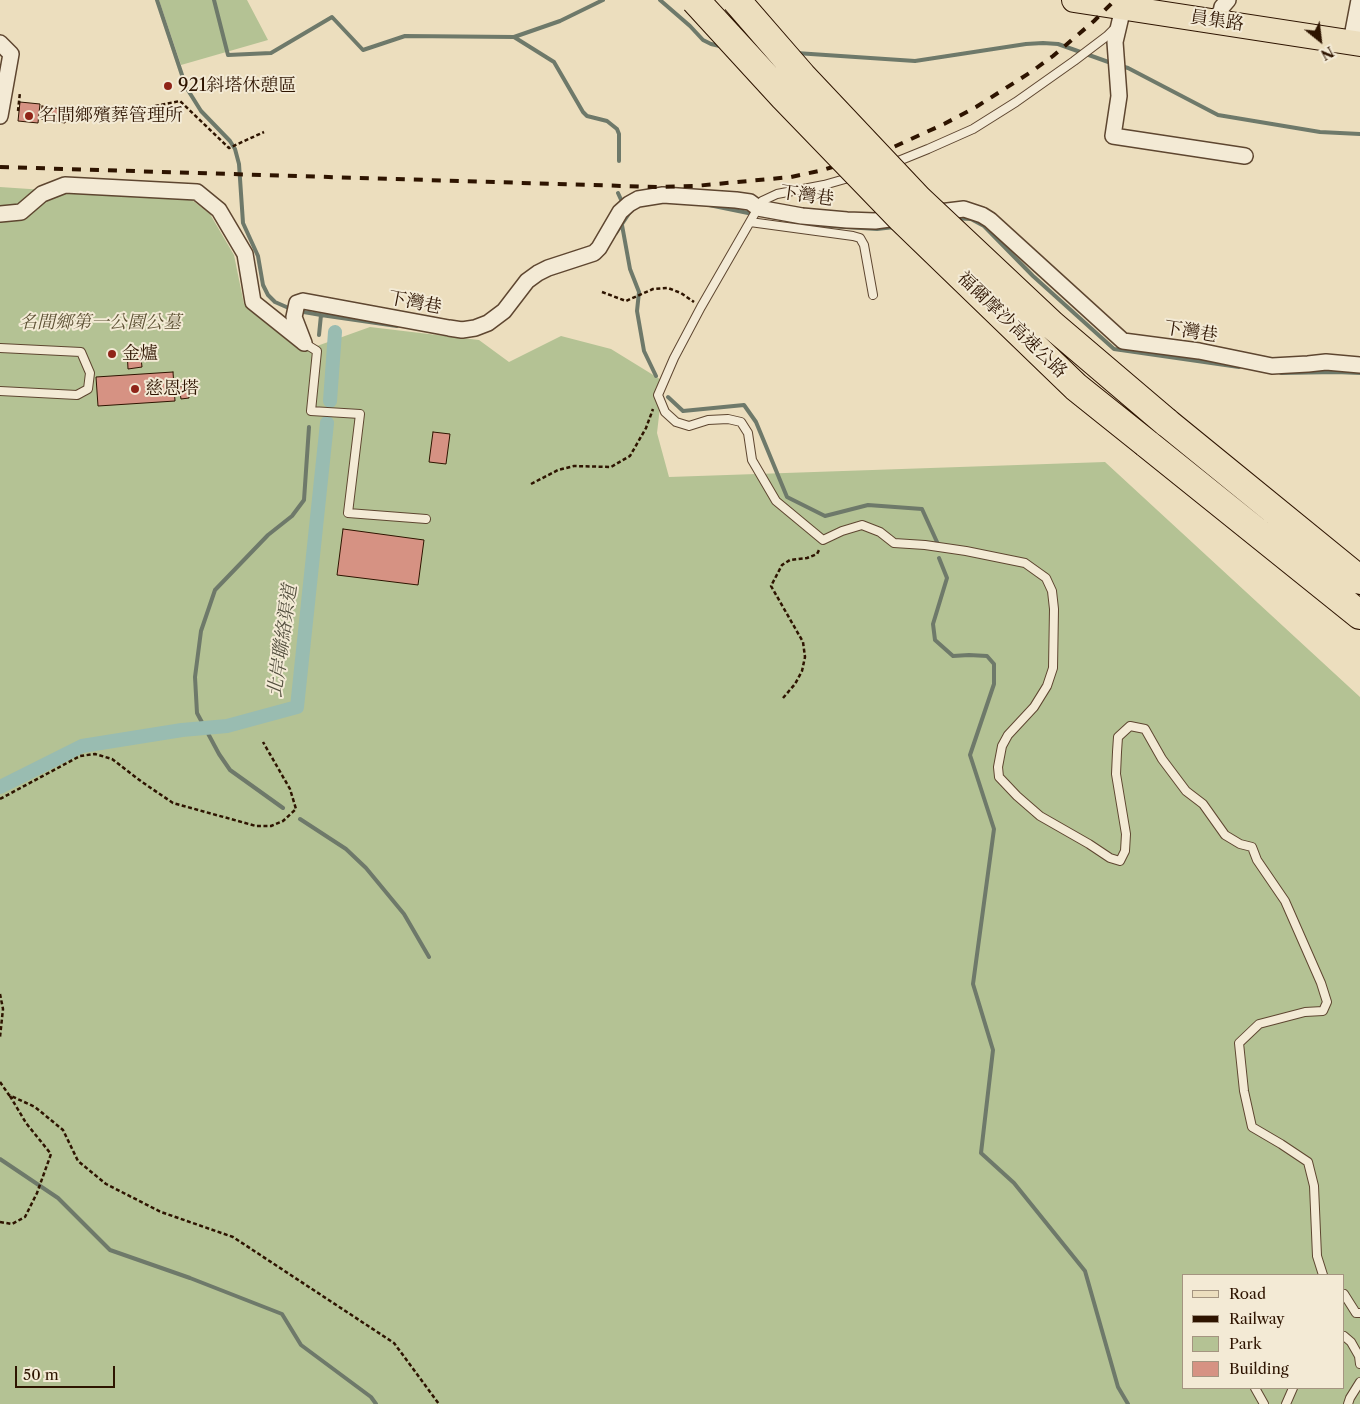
<!DOCTYPE html>
<html>
<head>
<meta charset="utf-8">
<style>
	body { margin:0 }
	#map { position:relative; width:1360px; height:1404px; overflow:hidden; background:#ecdebe; font-family:"Libre Caslon Text",serif }
	canvas { display:block }
	.legend { position:absolute; left:1182px; top:1274px; width:162px; height:115px; box-sizing:border-box; background:#f3ead5; border:1px solid #a49480; margin:0; padding:6px 9px; list-style:none; font-size:15px; color:#2e1400 }
	.legend li { display:flex; align-items:center; gap:10px; height:25px }
	.legend b { width:25px; border:1px solid #a49480 }
	.north { position:absolute; left:1295px; top:15px; width:50px; height:50px; -webkit-text-stroke:4px #f3ead5; paint-order:stroke; rotate:151deg; font-size:14px; font-weight:700; line-height:20px; text-align:center; color:#2e1400 }
	.north::after { content:''; display:block; margin:auto; width:18px; height:22px; background:#2e1400; clip-path:polygon(50% 0,100% 100%,50% 72%,0 100%) }
	.scale { position:absolute; left:15px; top:1366px; width:100px; height:22px; box-sizing:border-box; border:2px solid #2e1400; border-top:0; padding-left:6px; font-size:15px; line-height:18px; white-space:nowrap; color:#2e1400; -webkit-text-stroke:4px #f3ead5; paint-order:stroke }
</style>
</head>
<body>
<div id="map">
<canvas width="1360" height="1404"></canvas>
<ul class="legend">
<li><b style="height:6px;background:#ecdebe"></b>Road</li>
<li><b style="height:6px;background:#2e1400"></b>Railway</li>
<li><b style="height:14px;background:#b4c294"></b>Park</li>
<li><b style="height:14px;background:#d69283"></b>Building</li>
</ul>
<div class="north">N</div>
<div class="scale">50 m</div>
</div>
<script>
const g = document.querySelector('canvas').getContext('2d');
g.lineJoin = 'round';
function fillPath(path, color) { g.fillStyle = color; g.fill(path, 'evenodd'); }
const toPath = rows => new Path2D(rows.map(r => 'M' + r).join(''));
function strokePath(path, color, width, dash) { g.strokeStyle = color; g.lineWidth = width; g.lineCap = dash ? 'butt' : 'round'; g.setLineDash(dash || []); g.stroke(path); }
function write(font, color, halo, rows, align = 'center') {
  g.font = font + ' "Libre Caslon Text","Noto Serif TC",serif'; g.lineWidth = 4; g.setLineDash([]); g.textBaseline = 'middle'; g.strokeStyle = halo; g.fillStyle = color; for (const [text, x, y, turn = 0] of rows) {
    g.save(); g.translate(x, y); g.rotate((+turn || 0) * Math.PI / 180); g.textAlign = isNaN(turn) ? turn : align; if (halo) g.strokeText(text, 0, 0); g.fillText(text, 0, 0); g.restore();
  }
}
const green = toPath([
	[159,0,247,0,268,40,181,65],
	[0,187,192,200,210,214,234,255,244,304,303,351,370,327,479,340,509,362,561,336,611,349,663,381,657,433,669,477,1105,462,1360,697,1360,1404,0,1404],
	[1184,1275,1344,1275,1344,1388,1184,1388]
]);
const stream = toPath([
	[157,0,186,87,201,111,230,141,235,149,239,164,243,223,258,256,263,285,268,295,275,302,291,309],
	[214,0,228,55,271,53,332,17,363,50,405,36,514,37,560,21,603,0],
	[660,0,690,26,703,40,711,44,724,47],
	[514,37,554,62,583,112,587,116,607,121,617,129,619,134,619,161],
	[796,53,915,61,1026,44,1043,43,1058,44,1114,64],
	[1121,66,1128,68,1218,115,1320,132,1360,134],
	[618,193,623,204],
	[709,205,753,214],
	[953,218,971,219,984,226,1033,276,1114,349,1239,367],
	[622,225,630,269,639,292,637,311,644,351,656,376],
	[814,225,877,229,894,227],
	[616,233,630,212],
	[298,311,321,315,397,326],
	[319,335,321,315],
	[1281,373,1336,372,1360,373],
	[668,397,683,411,744,405,756,422,787,497,825,516,868,505,922,509,937,542],
	[939,558,947,578,933,624,935,640,953,656,969,655,987,656,994,664,994,684,970,755,994,829,973,984,993,1050,981,1153,1014,1183,1085,1271,1118,1387,1128,1404],
	[283,808,230,770,219,754,197,713,195,677,201,631,215,590,268,535,292,516,304,500,309,427],
	[300,819,346,849,366,868,404,914,429,957],
	[0,1159,58,1198,110,1250,190,1278,282,1314,301,1345,371,1397,376,1404]
]);
const canal = toPath([
	[330,401,335,332],
	[0,787,82,746,182,730,227,726,297,707,327,423]
]);
const building = toPath([
	[20,102,40,104,38,123,18,121,20,102],
	[42,106,67,110,65,123,41,119,42,106],
	[140,348,142,367,128,369,127,349,140,348],
	[173,372,175,401,98,406,96,377,173,372],
	[188,386,189,398,181,399,179,387,188,386],
	[433,432,450,434,446,464,429,462,433,432],
	[343,529,424,540,418,585,337,575,343,529]
]);
const path = toPath([
	[155,106,180,101,229,148,264,132],
	[18,111,20,92],
	[602,292,626,301,653,289,668,288,681,293,694,302],
	[531,484,558,470,574,466,611,467,630,456,646,428,653,409],
	[783,698,795,684,802,671,805,657,803,642,771,586,782,565,790,560,807,558,817,554,820,548],
	[0,799,80,756,95,754,112,759,142,782,173,803,256,826,271,826,283,821,296,809,290,789,263,742],
	[0,994,3,1009,0,1037],
	[0,1082,9,1095,35,1107,63,1130,78,1161,106,1184,161,1212,233,1237,394,1343,439,1404],
	[0,1222,12,1224,25,1217,37,1193,51,1154,26,1123,10,1096]
]);
const service = toPath([
	[891,164,928,149,973,129,1016,102,1074,61,1107,36,1115,28],
	[852,177,824,185,777,194,762,201,701,307,674,358,658,395,665,412,676,422,689,426,708,420,728,419,741,422,748,433,752,460,776,501,823,540,842,531,862,525,880,532,894,543,925,545,966,551,1025,563,1046,578,1052,591,1054,609,1053,668,1047,686,1034,707,1008,735,1002,746,998,767,999,777,1017,796,1040,816,1089,844,1110,858,1120,861,1125,851,1126,834,1116,774,1117,752,1118,737,1130,726,1145,729,1162,759,1186,791,1203,804,1225,835,1240,844,1252,847,1257,860,1285,901,1321,983,1327,1002,1323,1011,1305,1012,1259,1024,1239,1043,1244,1091,1252,1127,1281,1144,1308,1162,1314,1186,1317,1256,1323,1275],
	[750,222,853,236,860,238,864,245,873,295],
	[304,343,317,351,311,411,360,414,348,513,426,519],
	[0,348,81,352,90,373,88,389,77,395,0,391],
	[1344,1294,1356,1313,1360,1313],
	[1344,1336,1351,1342,1359,1356,1360,1364],
	[1255,1388,1264,1404],
	[1286,1404,1293,1388],
	[1348,1404,1350,1398,1360,1382]
]);
const minor = toPath([
	[1123,8,1115,42,1119,96,1113,136,1245,156],
	[1219,21,1222,7,1228,0],
	[1351,42,1359,0],
	[0,43,11,54,0,116],
	[931,213,964,209,982,215,990,220,1123,341,1199,351,1272,366,1308,364,1326,362,1360,365],
	[0,214,21,212,42,194,65,185,197,192,219,210,245,254,253,302,303,342],
	[304,343,294,317,297,303,303,301,449,328,462,330,475,328,488,323,504,311,527,281,538,273,548,268,594,253,599,248,620,212,629,204,638,199,663,195,736,200,750,202,758,208,802,216,847,220,875,221,904,217]
]);
const primary = toPath([
	[1074,0,1360,44]
]);
const motorway = toPath([
	[1166,422,1360,580],
	[1146,443,1360,615]
]);
const rail = toPath([
	[0,167,657,187,695,186,791,177,823,170,887,150,944,124,976,107,1031,72,1053,56,1094,21,1115,0]
]);
const motorwayBridge = toPath([
	[695,0,784,97,902,219,1076,387,1146,443],
	[736,0,802,76,919,200,1052,325,1166,422]
]);
const markers = [
	[168,86,5,"#8f2418"],
	[29,116,5,"#8f2418"],
	[112,354,5,"#8f2418"],
	[135,389,5,"#8f2418"]
];
const streetNames = [
	["員集路",1217,21,8],
	["下灣巷",807,196,8],
	["下灣巷",415,303,11],
	["福爾摩沙高速公路",1012,325,44],
	["下灣巷",1191,332,9]
];
const poiNames = [
	["921斜塔休憩區",178,86],
	["名間鄉殯葬管理所",39,116],
	["金爐",122,354],
	["慈恩塔",145,389]
];
const parkNames = [
	["名間鄉第一公園公墓",100,323]
];
const waterNames = [
	["北岸聯絡渠道",283,641,-82]
];
fillPath(green, '#b4c294');
strokePath(stream, '#6e796a', 4);
strokePath(canal, '#99bcb1', 14);
fillPath(building, '#d69283');
strokePath(building, '#2e1400', 1);
strokePath(service, '#5e4630', 10);
strokePath(minor, '#5e4630', 18);
strokePath(primary, '#2e1400', 26);
strokePath(motorway, '#2e1400', 30);
strokePath(path, '#2e1400', 2.5, [4, 2.5]);
strokePath(service, '#f3ead5', 8);
strokePath(minor, '#f3ead5', 15);
strokePath(primary, '#ecdebe', 24);
strokePath(motorway, '#ecdebe', 28);
strokePath(rail, '#2e1400', 4, [9, 9]);
strokePath(motorwayBridge, '#2e1400', 30, []);
strokePath(motorwayBridge, '#ecdebe', 28);
for (const [x, y, r, color] of markers) { const dot = new Path2D(); dot.arc(x, y, r, 0, 2 * Math.PI); g.fillStyle = color; g.fill(dot); strokePath(dot, '#f3ead5', 2); }
write('18px', '#2e1400', '#f3ead5', streetNames);
write('18px', '#2e1400', '#f3ead5', poiNames, 'left');
write('italic 18px', '#5d5134', '#f3ead5', parkNames);
write('italic 19px', '#534f3e', '#f3ead5', waterNames);
</script>
</body>
</html>
